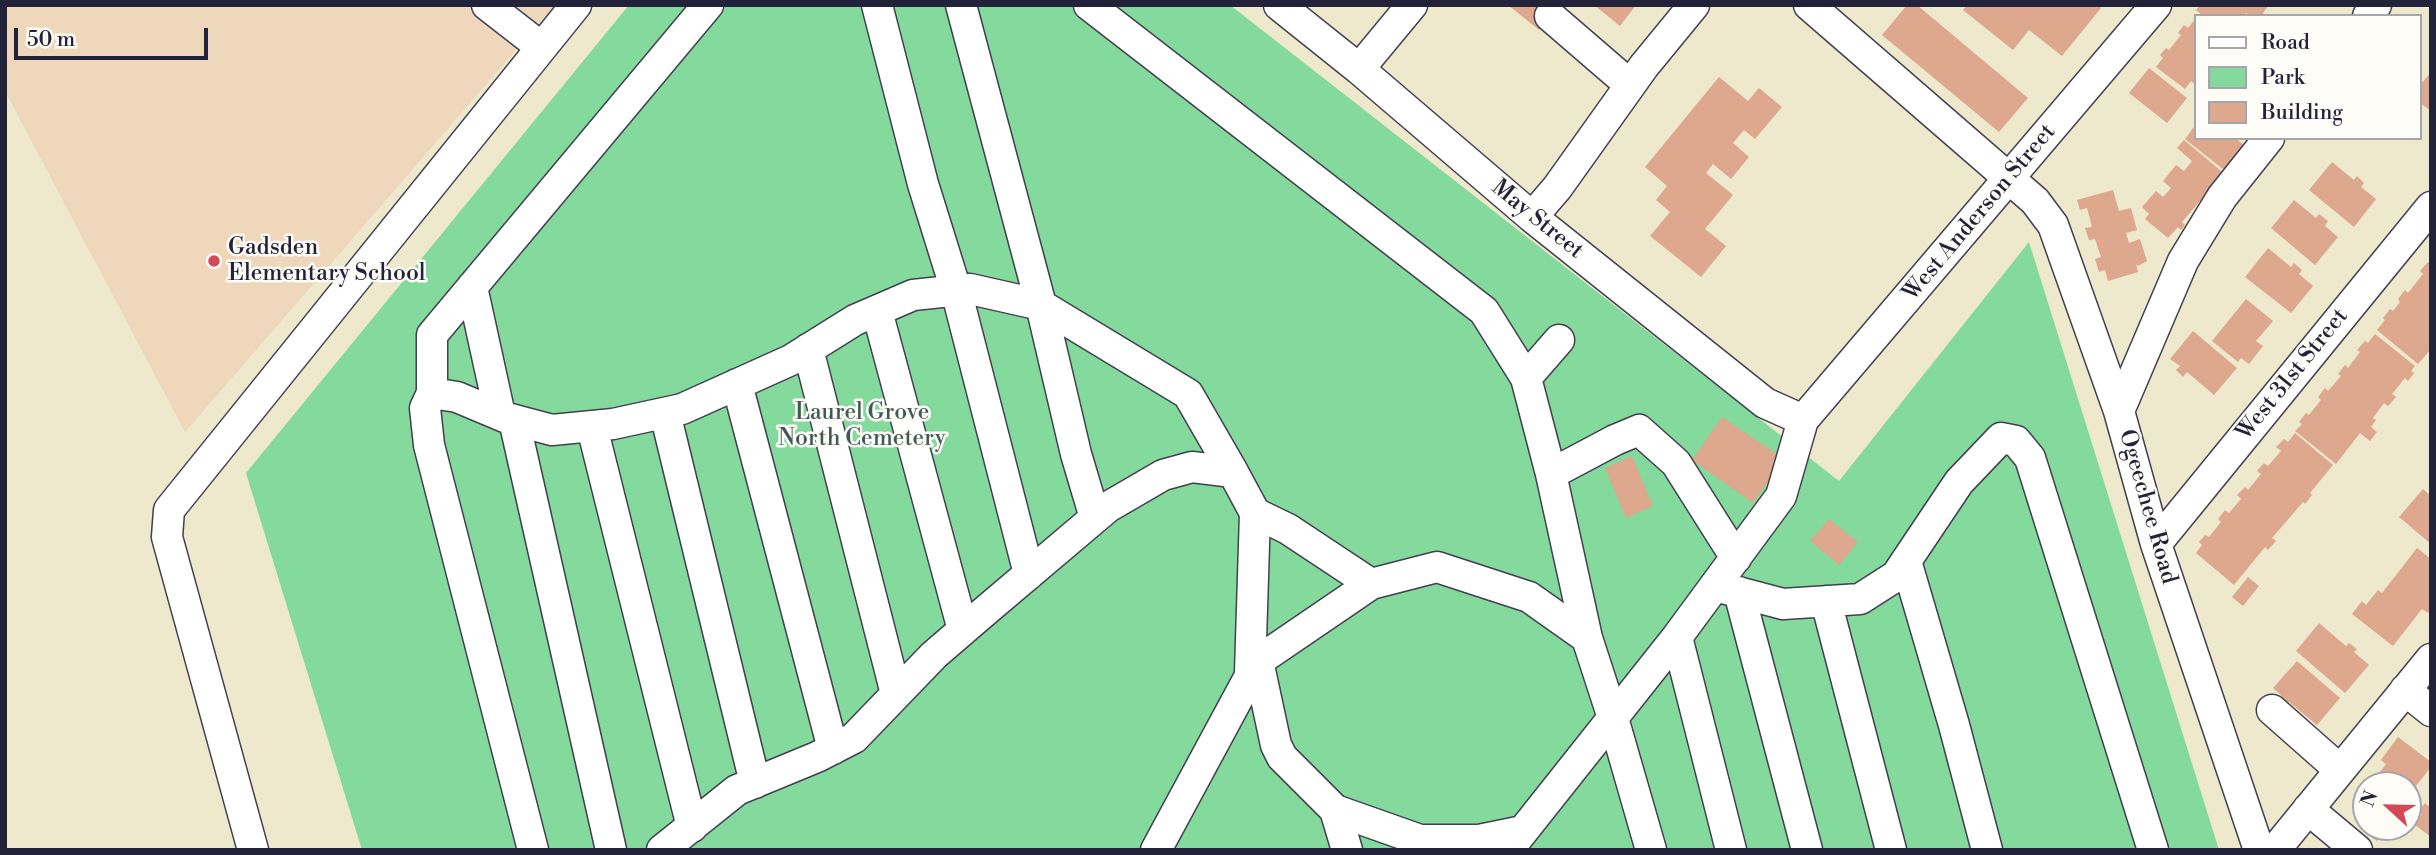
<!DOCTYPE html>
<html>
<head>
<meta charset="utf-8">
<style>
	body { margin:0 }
	#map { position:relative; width:2436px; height:855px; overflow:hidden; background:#eee8cc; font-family:"Libre Bodoni",serif }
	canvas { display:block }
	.frame { position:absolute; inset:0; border:7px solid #22223b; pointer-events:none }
	.legend { position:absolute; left:2194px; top:14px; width:228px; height:126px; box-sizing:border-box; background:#fdfcf7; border:2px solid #a5a5ac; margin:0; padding:9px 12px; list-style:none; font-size:21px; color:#22223b }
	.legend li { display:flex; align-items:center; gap:14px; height:35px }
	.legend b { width:35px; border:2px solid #a5a5ac }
	.north { position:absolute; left:2352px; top:771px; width:70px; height:70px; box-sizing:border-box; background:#fdfcf7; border:2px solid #a5a5ac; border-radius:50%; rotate:292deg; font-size:19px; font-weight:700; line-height:28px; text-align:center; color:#22223b }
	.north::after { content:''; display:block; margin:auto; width:24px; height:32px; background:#d1495b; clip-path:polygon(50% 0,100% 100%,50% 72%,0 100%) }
	.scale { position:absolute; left:14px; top:28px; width:194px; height:32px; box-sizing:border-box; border:4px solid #22223b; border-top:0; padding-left:9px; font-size:21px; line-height:24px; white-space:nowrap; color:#22223b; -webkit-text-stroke:5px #fdfcf7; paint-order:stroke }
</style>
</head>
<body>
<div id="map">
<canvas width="2436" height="855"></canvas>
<div class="frame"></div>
<ul class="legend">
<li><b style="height:9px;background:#fff"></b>Road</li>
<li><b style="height:19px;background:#84d99c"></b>Park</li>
<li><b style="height:19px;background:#dda88e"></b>Building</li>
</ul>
<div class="north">N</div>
<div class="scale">50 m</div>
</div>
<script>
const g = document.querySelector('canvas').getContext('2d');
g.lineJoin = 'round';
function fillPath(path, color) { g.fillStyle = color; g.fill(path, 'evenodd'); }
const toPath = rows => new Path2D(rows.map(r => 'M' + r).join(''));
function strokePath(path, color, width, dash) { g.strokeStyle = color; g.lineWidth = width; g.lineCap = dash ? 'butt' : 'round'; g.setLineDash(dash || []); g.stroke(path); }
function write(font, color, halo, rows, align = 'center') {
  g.font = font + ' "Libre Bodoni",serif'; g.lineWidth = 5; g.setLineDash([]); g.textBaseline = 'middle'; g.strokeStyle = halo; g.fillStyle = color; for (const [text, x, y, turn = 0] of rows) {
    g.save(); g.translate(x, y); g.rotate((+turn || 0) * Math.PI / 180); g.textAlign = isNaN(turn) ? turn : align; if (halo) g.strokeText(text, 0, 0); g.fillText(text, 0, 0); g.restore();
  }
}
const built = toPath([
	[5,5,555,5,185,432,5,91]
]);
const green = toPath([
	[629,5,1230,5,1839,481,2029,242,2219,850,362,850,246,473]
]);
const building = toPath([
	[1508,5,1559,5,1539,30],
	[1594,5,1636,5,1620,26],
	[1907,5,1917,5,2028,98,1999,132,1882,35],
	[1967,5,2098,5,2101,8,2062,56,2029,30,2013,50,1963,10],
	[2200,5,2269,5,2263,13,2266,16,2250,16,2246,13,2244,16,2198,16,2200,13,2196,10],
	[2196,18,2196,85,2191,81,2185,89,2156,67,2163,58,2160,55,2166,48,2169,50,2181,35,2178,33,2184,25,2188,28],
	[2149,68,2187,98,2167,123,2129,93],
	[2431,72,2431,111,2420,103,2420,85],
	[1719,77,1748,101,1759,88,1782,107,1755,139,1744,130,1733,143,1749,157,1731,179,1713,164,1706,173,1733,195,1705,229,1726,246,1701,277,1650,236,1670,212,1656,200,1667,186,1645,167],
	[2196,124,2196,138,2235,138,2244,145,2224,170,2185,139],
	[2184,140,2226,175,2219,178,2204,196,2207,199,2203,204,2200,201,2182,222,2185,225,2181,230,2178,227,2168,238,2145,219,2149,214,2142,207,2156,191,2163,197,2171,188,2163,181,2176,165,2184,171,2192,161,2177,148],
	[2332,162,2354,180,2357,176,2364,183,2361,187,2376,199,2354,227,2309,190],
	[2113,190,2119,211,2131,208,2137,230,2126,233,2129,243,2140,239,2147,261,2138,266,2136,264,2138,272,2108,281,2105,270,2099,272,2095,259,2101,257,2095,239,2089,240,2085,228,2092,227,2087,208,2080,210,2077,200],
	[2294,200,2316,218,2319,214,2328,221,2325,226,2338,237,2315,265,2271,228],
	[2268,248,2291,267,2294,263,2302,270,2299,274,2313,286,2291,313,2245,277],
	[2428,262,2431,265,2431,349,2418,364,2377,330,2385,320,2383,318,2390,309,2393,311,2400,302,2398,299,2405,290,2408,293,2423,274,2420,271],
	[2246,299,2273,321,2256,341,2263,346,2249,364,2241,358,2238,362,2212,341],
	[2193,331,2237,368,2214,395,2187,372,2183,377,2176,370,2180,366,2170,359],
	[2375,334,2415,366,2411,371,2414,373,2408,381,2405,378,2392,394,2396,397,2388,406,2384,403,2373,418,2376,420,2371,427,2377,432,2370,441,2360,433,2336,464,2295,431,2302,424,2299,422,2306,413,2309,415,2321,400,2318,397,2325,388,2328,391,2341,376,2338,374,2345,365,2348,368,2360,352,2357,350,2365,341,2368,343],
	[1722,417,1784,459,1753,503,1692,460],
	[2295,433,2333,465,2310,493,2312,495,2305,504,2303,502,2272,538,2276,541,2268,550,2265,547,2234,585,2196,553,2202,545,2199,542,2205,535,2209,537,2221,522,2218,519,2225,510,2229,513,2241,499,2237,495,2245,487,2248,490,2261,474,2257,471,2264,463,2268,466,2281,451,2276,447,2284,439,2288,442],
	[1632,456,1653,506,1626,518,1605,468],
	[2423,489,2431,496,2431,544,2399,517],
	[1829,519,1858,542,1839,565,1810,541],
	[2417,548,2431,559,2431,610,2428,613,2422,609,2393,646,2352,614,2362,601,2366,605,2378,590,2382,593],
	[2248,577,2259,586,2243,606,2232,597],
	[2319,623,2346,646,2349,643,2357,649,2354,652,2369,665,2345,693,2296,651],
	[2297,661,2340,698,2317,725,2289,702,2286,706,2278,699,2281,695,2273,688],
	[2398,737,2431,762,2431,767,2408,796,2408,785,2370,785,2386,764,2381,760],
	[2425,803,2428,806,2431,803,2431,837,2414,824,2422,814,2418,812],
	[2371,827,2386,827,2387,828,2377,841,2366,833]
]);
const minor = toPath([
	[487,5,541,47],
	[877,5,923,184,956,290,1029,574],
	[961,5,1041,305,1076,454,1095,518],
	[1089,5,1484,311,1526,378,1551,474,1587,638,1613,718,1651,850],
	[1279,5,1359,69,1532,217,1765,403,1803,420],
	[1809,5,2035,201,2053,225,2119,411,2156,544,2259,850],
	[1550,16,1630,85],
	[2368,16,2376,5],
	[1359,69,1412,5],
	[1532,217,1557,188,1644,66,1694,5],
	[472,287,500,415],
	[877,311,963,630],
	[808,349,896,694],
	[1526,378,1559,340],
	[737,384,833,749],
	[432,393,457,397,507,418,552,430,613,424,682,409,791,360,855,320,913,295,970,289,1041,305,1188,394,1233,472],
	[2119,411,2183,261,2222,197,2269,138],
	[665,413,755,783],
	[514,420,611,850],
	[592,427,692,827],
	[1551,474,1615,440,1639,430,1676,463,1736,558],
	[2156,544,2431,207],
	[1906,561,1954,725,1987,850],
	[1715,586,1783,604,1860,599,1896,576,1959,482,2001,438,2016,441,2030,458,2153,850],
	[1739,592,1807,850],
	[1826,601,1891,850],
	[1677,637,1731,850],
	[1258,661,1276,745,1282,757,1335,810,1347,850],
	[1250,672,1255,513,1288,529,1371,584],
	[2405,690,2431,711],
	[2272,710,2340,770],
	[2308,809,2357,850],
	[1335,810,1420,840,1479,840,1523,831],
	[253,850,167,537,169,510,576,5],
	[533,850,429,445,425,408,432,393,432,335,708,5],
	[662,850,737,790,817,757,854,738,934,655,984,612,1108,507,1163,475,1192,467,1233,472,1255,513],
	[1156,850,1258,661,1371,584,1437,567,1529,597,1587,638],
	[1508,850,1677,637,1781,496,1803,420,2156,5],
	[2275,850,2431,659]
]);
const markers = [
	[214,261,7,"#d1495b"]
];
const streetNames = [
	["West Anderson Street",1980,213,-50],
	["May Street",1537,220,39],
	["West 31st Street",2293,375,-51],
	["Ogeechee Road",2147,507,74]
];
const poiNames = [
	["Gadsden",228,248],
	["Elementary School",228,274]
];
const parkNames = [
	["Laurel Grove",862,413],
	["North Cemetery",862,439]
];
fillPath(built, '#eed7bb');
fillPath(green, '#84d99c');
fillPath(building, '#dda88e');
strokePath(minor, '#414051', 33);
strokePath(minor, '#fff', 30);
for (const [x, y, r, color] of markers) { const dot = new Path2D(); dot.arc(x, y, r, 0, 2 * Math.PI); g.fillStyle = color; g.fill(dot); strokePath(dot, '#fdfcf7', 2.5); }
write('23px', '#22223b', '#fdfcf7', streetNames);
write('23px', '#22223b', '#fdfcf7', poiNames, 'left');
write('23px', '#3f5958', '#fdfcf7', parkNames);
</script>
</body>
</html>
